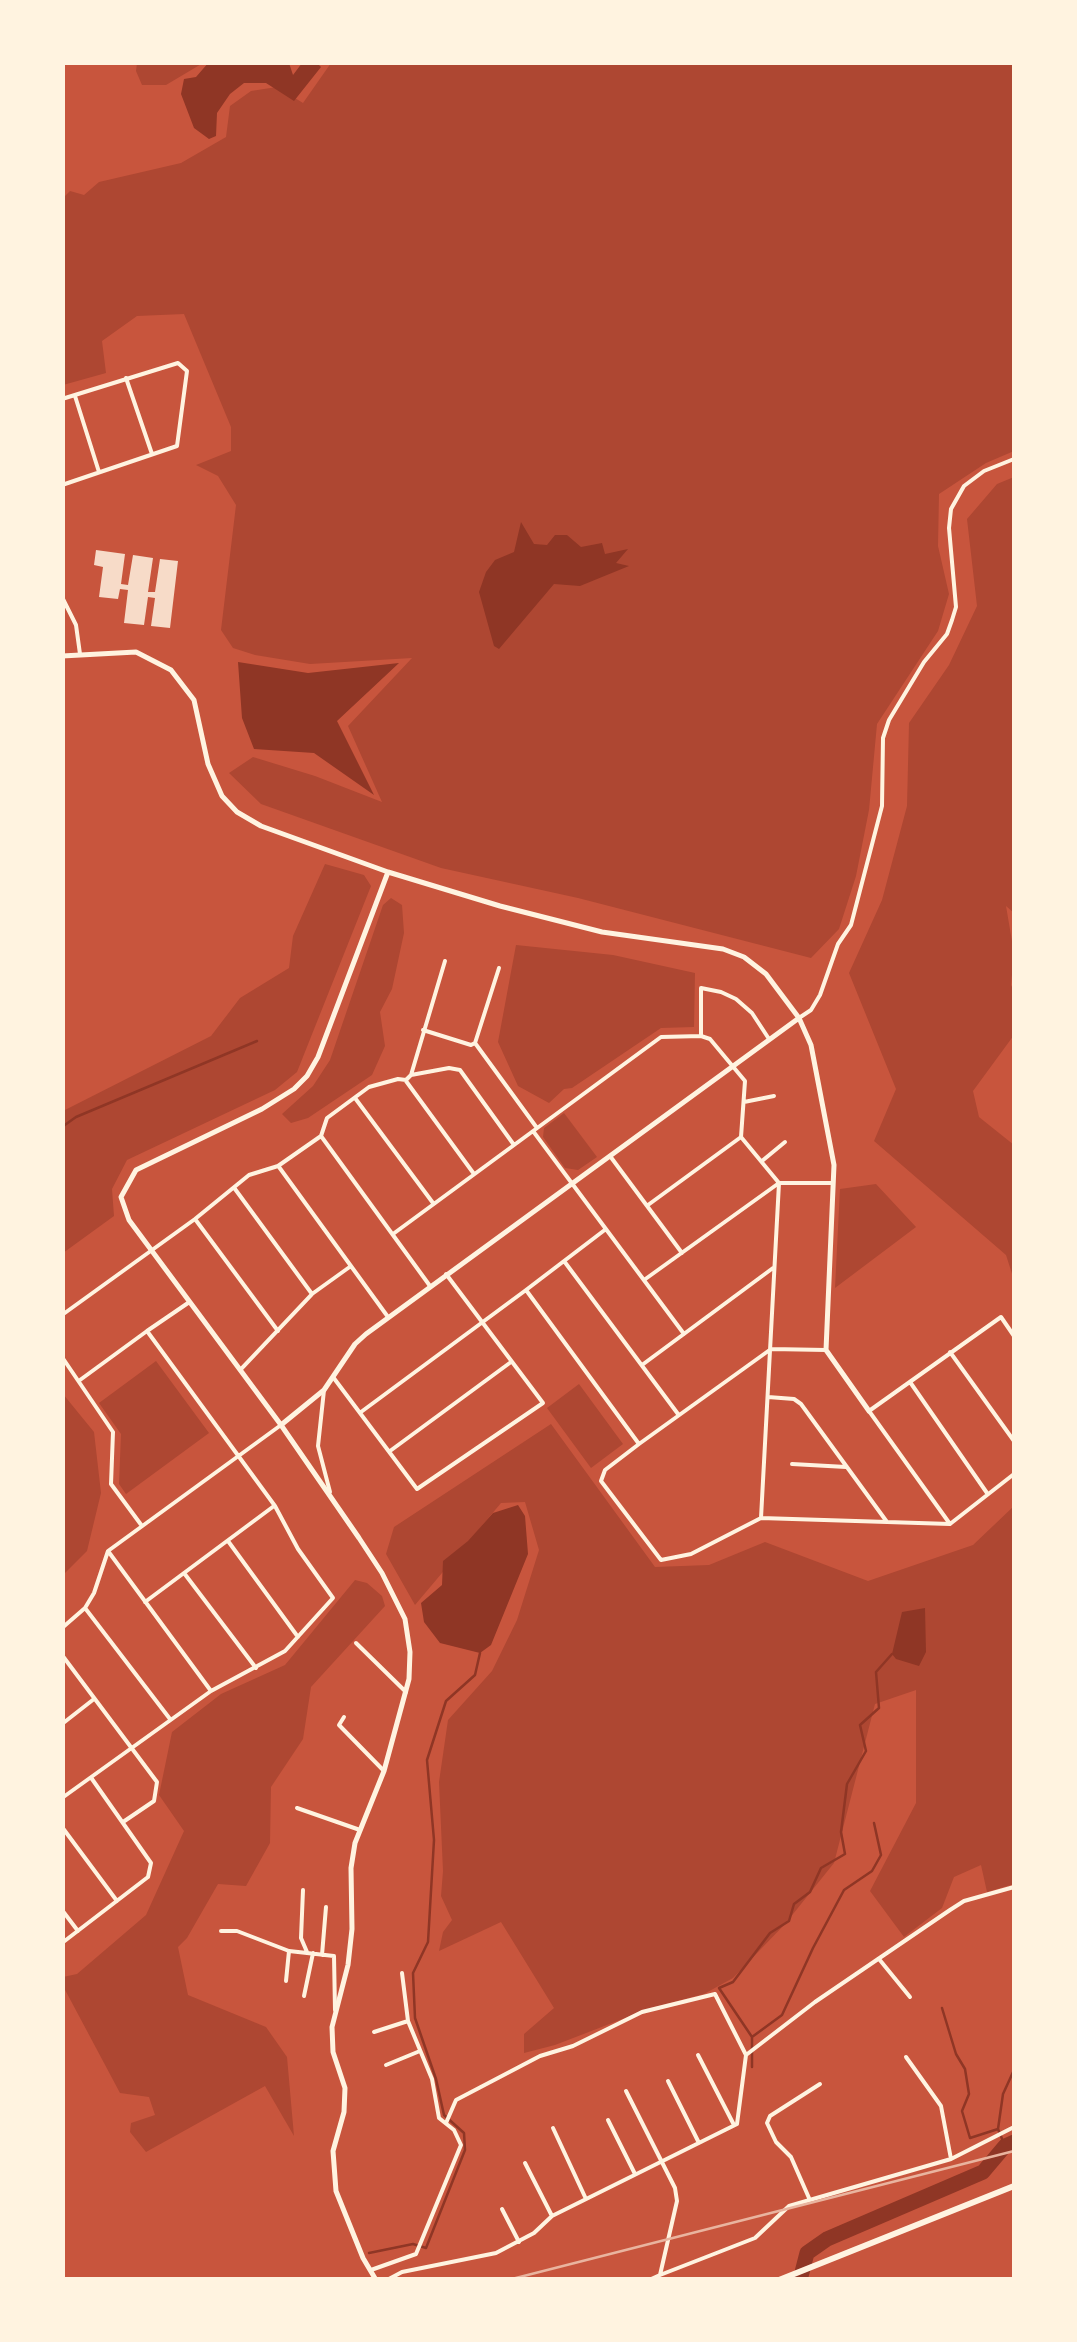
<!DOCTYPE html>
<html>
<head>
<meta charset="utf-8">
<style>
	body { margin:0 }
	#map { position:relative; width:1077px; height:2342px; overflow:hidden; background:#c8553d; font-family:Georgia,serif }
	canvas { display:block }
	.frame { position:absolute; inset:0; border:65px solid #fff3e0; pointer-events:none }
</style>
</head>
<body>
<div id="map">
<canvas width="1077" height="2342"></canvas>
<div class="frame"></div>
</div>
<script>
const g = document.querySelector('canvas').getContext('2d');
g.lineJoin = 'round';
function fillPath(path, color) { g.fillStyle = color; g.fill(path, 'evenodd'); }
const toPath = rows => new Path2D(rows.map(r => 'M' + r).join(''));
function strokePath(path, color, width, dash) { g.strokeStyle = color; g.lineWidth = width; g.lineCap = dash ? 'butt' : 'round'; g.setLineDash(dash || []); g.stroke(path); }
const green = toPath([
	[137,63,137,62,203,63,166,85,142,85,136,71],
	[331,63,1014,63,1014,451,986,463,939,494,938,546,949,594,938,631,877,724,869,810,856,876,839,929,811,958,578,898,441,868,261,804,229,773,253,757,315,776,382,802,348,726,412,658,310,664,255,655,233,648,221,630,236,505,218,476,196,465,231,451,231,427,184,314,137,316,102,341,106,373,63,385,63,198,70,191,84,195,99,182,181,163,226,137,230,106,251,91,277,87,303,103],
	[1014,477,1014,913,1006,906,1014,953,1011,985,1014,991,1014,1035,973,1091,979,1117,1014,1145,1014,1280,1006,1255,874,1141,896,1089,849,973,882,900,907,806,909,723,949,665,977,606,967,519,997,484],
	[325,864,364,875,371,886,297,1072,275,1090,127,1160,112,1189,114,1216,63,1253,63,1111,211,1036,240,998,289,968,293,936],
	[391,898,402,905,404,933,392,989,380,1012,385,1046,372,1075,308,1118,291,1123,282,1114,313,1086,330,1060,383,905],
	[516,945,613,955,695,973,694,1027,661,1028,572,1088,564,1089,549,1103,518,1086,498,1042],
	[564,1113,597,1157,578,1170,565,1168,543,1137,544,1128],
	[876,1184,916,1227,835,1288,840,1189],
	[156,1361,209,1433,126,1494,119,1484,121,1434,99,1403],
	[579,1384,623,1444,591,1468,547,1408],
	[63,1394,94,1432,101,1493,87,1551,63,1575],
	[551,1424,655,1567,709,1565,765,1542,868,1581,973,1545,1014,1506,1014,1884,987,1892,981,1865,954,1877,942,1908,904,1937,870,1891,916,1803,916,1690,875,1704,834,1863,785,1924,733,1978,704,1994,651,2008,555,2045,524,2053,524,2034,554,2008,501,1922,439,1951,443,1932,452,1920,441,1896,443,1871,439,1782,448,1720,492,1671,517,1620,539,1550,525,1502,501,1503,415,1605,386,1554,394,1527],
	[355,1580,367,1583,382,1596,385,1606,311,1687,303,1739,271,1787,270,1843,246,1886,218,1884,187,1938,178,1947,188,1995,266,2027,287,2057,294,2136,265,2086,146,2152,130,2132,131,2123,155,2115,149,2097,120,2093,63,1986,63,1977,77,1974,146,1915,184,1831,159,1795,172,1732,221,1694,285,1665]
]);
const water = toPath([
	[209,62,289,63,293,75,302,63,317,63,321,67,294,101,266,83,244,83,230,94,217,113,216,136,209,139,194,128,181,94,184,79,196,77],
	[521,522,534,544,547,545,555,535,567,535,581,547,602,543,605,554,628,549,616,563,629,566,580,586,554,584,499,649,494,646,479,592,486,572,495,560,514,552],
	[238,662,308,673,399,663,337,721,374,795,314,753,254,749,242,718],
	[518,1505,525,1516,528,1554,491,1645,480,1653,440,1643,424,1622,421,1603,442,1585,443,1561,468,1541,493,1513],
	[925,1608,926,1652,919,1666,896,1659,892,1654,902,1612]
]);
const stream = toPath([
	[62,1127,76,1117,257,1041],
	[942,2008,956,2054,965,2069,969,2094,962,2111,970,2138,998,2129],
	[752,2037,719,1988,733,1982,770,1933,789,1921,794,1904,810,1892,821,1868,845,1854,841,1832,847,1784,866,1751,860,1725,879,1708,876,1672,892,1654],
	[752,2067,752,2037,782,2015,813,1948,844,1890,872,1871,881,1855,874,1823],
	[1005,2146,998,2129,1003,2094,1014,2070],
	[369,2253,413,2244,426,2248,465,2150,464,2133,444,2115,436,2079,415,2018,413,1973,428,1942,434,1840,427,1760,446,1701,475,1675,480,1653]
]);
const river = toPath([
	[800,2280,807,2253,827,2239,983,2172,1005,2146,1014,2142]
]);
const building = toPath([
	[96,550,125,554,121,584,128,585,133,555,153,558,148,592,155,592,160,559,178,561,170,628,151,626,155,598,148,597,144,625,124,623,128,590,120,589,118,599,99,597,103,567,94,565]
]);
const minor = toPath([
	[126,378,152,454],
	[75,396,99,472],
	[62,399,178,363,187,371,177,446,62,485],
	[62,520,62,548],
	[62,597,76,625,80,654],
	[799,1018,811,1010,820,995,838,944,851,925,882,806,883,738,889,720,924,662,947,634,952,620,956,607,949,528,951,509,964,486,984,471,1014,459],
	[423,1030,471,1045,475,1043,499,968],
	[701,1036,701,988,721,992,736,999,752,1013,769,1039],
	[475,1043,537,1128],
	[411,1075,445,961],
	[406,1081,474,1174],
	[355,1098,433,1203],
	[744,1102,774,1096],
	[533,1131,684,1334],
	[321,1136,430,1286],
	[610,1156,682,1253],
	[762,1161,785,1142],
	[279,1167,388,1317],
	[235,1189,312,1294],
	[648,1205,741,1137],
	[195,1219,278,1331],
	[393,1234,661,1037,701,1036,710,1039,745,1081,741,1137,779,1183,761,1518,950,1524,1014,1474],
	[564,1261,678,1414],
	[644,1280,779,1183,833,1183],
	[526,1290,606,1229],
	[62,1315,195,1219,249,1175,278,1166,321,1136,327,1118,369,1087,398,1079,406,1080,411,1075,449,1068,460,1070,514,1145],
	[147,1331,188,1303],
	[950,1352,1014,1441],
	[62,1357,113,1432,111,1484,142,1526],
	[642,1365,773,1268],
	[241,1369,312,1294,351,1266],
	[333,1377,417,1489,543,1403,446,1274],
	[910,1382,987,1493],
	[324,1390,318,1446,330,1492],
	[768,1397,794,1399,801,1404,887,1522],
	[361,1412,526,1290,639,1444,771,1349,826,1350],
	[639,1444,605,1470,601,1481,661,1560,691,1554,761,1518],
	[390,1451,511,1362],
	[792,1464,846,1467],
	[950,1524,869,1411,1001,1317,1014,1336],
	[228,1541,298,1637],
	[108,1551,211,1691],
	[184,1573,256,1668],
	[145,1602,274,1506],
	[85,1608,170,1719],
	[62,1628,85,1608,94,1593,108,1551,281,1425],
	[356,1643,406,1692],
	[62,1655,157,1782,154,1801,123,1822],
	[344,1717,339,1725,384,1771],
	[62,1724,94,1699],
	[62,1798,211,1691,285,1651,333,1598,298,1549,275,1506,147,1331,80,1380],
	[297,1808,360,1830],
	[62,1827,117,1901],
	[303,1890,301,1938,307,1952],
	[62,1910,78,1931],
	[221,1931,237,1931,289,1951,334,1956,335,2010],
	[62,1943,148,1877,151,1863,92,1779],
	[322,1955,326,1907],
	[879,1959,910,1997],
	[286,1981,289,1951],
	[304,1996,313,1953],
	[374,2032,408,2021],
	[698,2055,734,2125],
	[906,2057,941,2106,951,2159],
	[386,2065,420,2051],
	[668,2081,699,2143],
	[626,2091,675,2188,677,2201,660,2275,649,2280],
	[608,2120,635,2174],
	[446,2123,456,2100,540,2056,573,2046,642,2012,715,1994,746,2055],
	[553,2128,586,2199],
	[525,2163,552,2216],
	[809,2198,791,2157,776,2142,767,2123,770,2116,820,2084],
	[502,2209,519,2242],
	[371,2270,416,2254,461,2145,454,2130,439,2118,432,2079,408,2021,402,1973],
	[660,2275,755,2238,789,2206,951,2159,1014,2127],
	[387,2280,402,2272,496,2253,534,2233,552,2216,737,2124,746,2055,815,2002,950,1910,964,1901,1014,1887]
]);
const tertiary = toPath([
	[62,656,136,652,171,670,194,700,208,764,222,796,237,812,261,826,388,872,500,906,602,932,723,949,744,957,766,974,799,1018,811,1045,834,1165,826,1350,869,1411],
	[281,1425,324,1390,355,1344,366,1334,799,1018],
	[376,2280,363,2258,336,2191,333,2151,344,2112,345,2088,333,2052,332,2027,348,1965,352,1929,351,1868,355,1843,384,1771,409,1679,410,1652,405,1619,382,1573,359,1538,281,1425,129,1220,121,1197,136,1170,262,1109,294,1089,307,1076,318,1057,388,872]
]);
const trunk = toPath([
	[779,2280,1014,2186]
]);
const rail = toPath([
	[508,2280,1014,2151]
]);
fillPath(green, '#ae4732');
fillPath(water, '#8f3625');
strokePath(stream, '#8f3625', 2.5);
strokePath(river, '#8f3625', 15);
fillPath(building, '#f7dbc8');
strokePath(minor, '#fff3e0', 4);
strokePath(tertiary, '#fff3e0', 5);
strokePath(trunk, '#fff3e0', 6);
strokePath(rail, '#e9b49f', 2.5);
</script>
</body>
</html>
